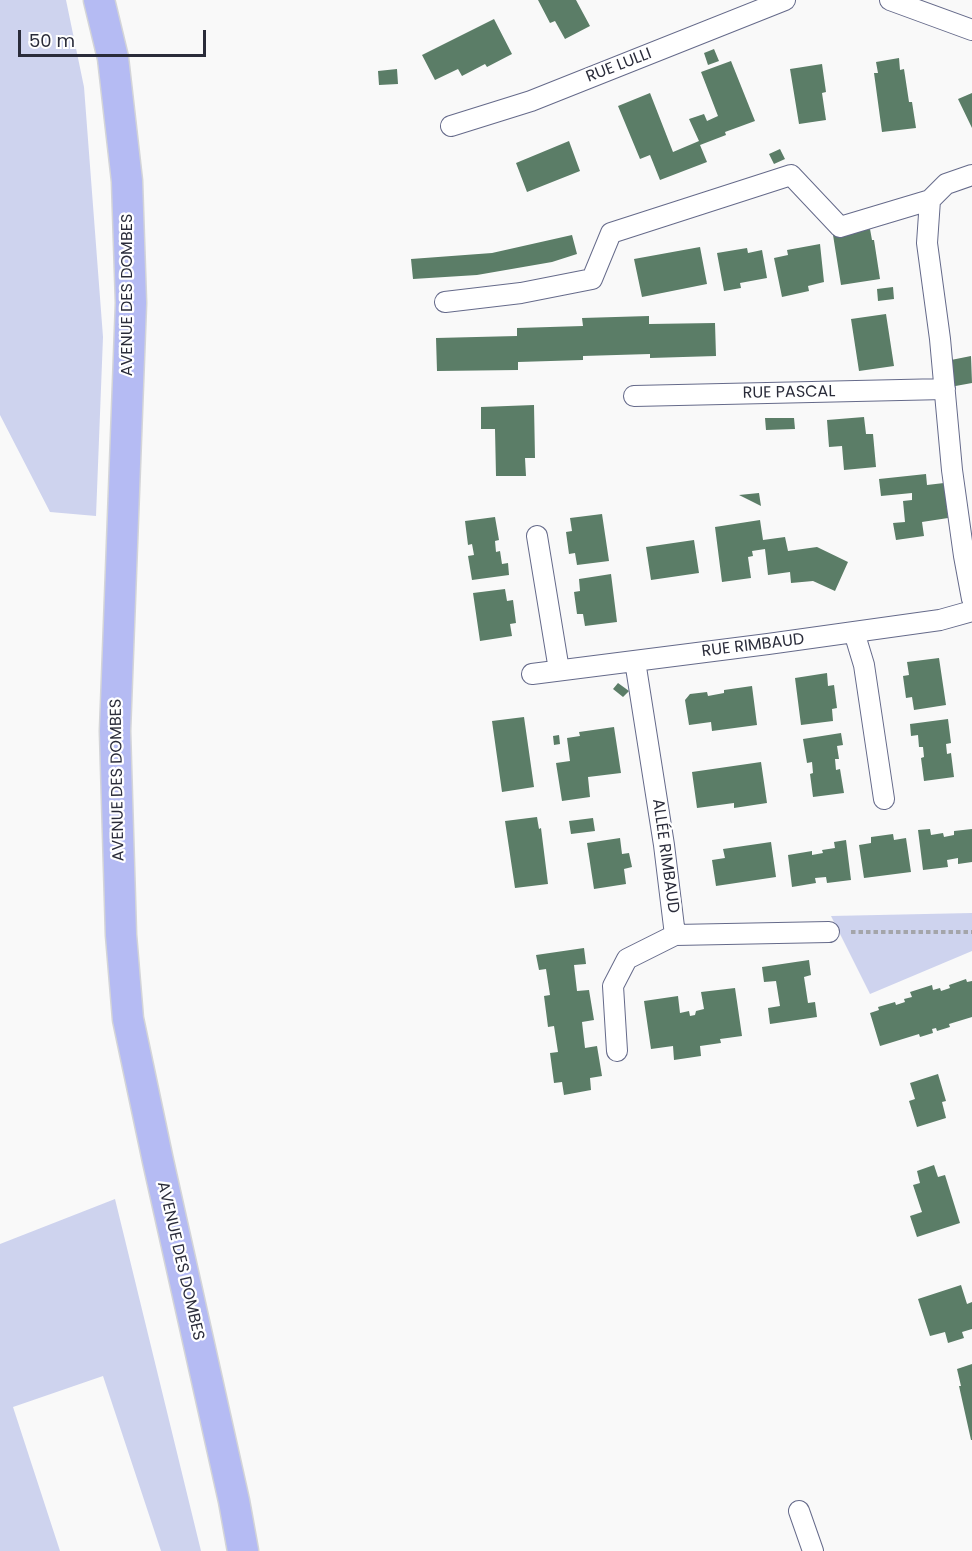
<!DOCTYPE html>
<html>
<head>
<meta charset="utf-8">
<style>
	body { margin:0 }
	#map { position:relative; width:972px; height:1551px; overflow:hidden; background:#f9f9f9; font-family:Poppins,sans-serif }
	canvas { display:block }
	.scale { position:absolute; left:18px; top:30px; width:188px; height:27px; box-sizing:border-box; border:3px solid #2a2c3a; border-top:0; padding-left:8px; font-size:18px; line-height:21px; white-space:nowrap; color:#2a2c3a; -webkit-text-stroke:4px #fff; paint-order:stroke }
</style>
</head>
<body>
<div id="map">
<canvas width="972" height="1551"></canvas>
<div class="scale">50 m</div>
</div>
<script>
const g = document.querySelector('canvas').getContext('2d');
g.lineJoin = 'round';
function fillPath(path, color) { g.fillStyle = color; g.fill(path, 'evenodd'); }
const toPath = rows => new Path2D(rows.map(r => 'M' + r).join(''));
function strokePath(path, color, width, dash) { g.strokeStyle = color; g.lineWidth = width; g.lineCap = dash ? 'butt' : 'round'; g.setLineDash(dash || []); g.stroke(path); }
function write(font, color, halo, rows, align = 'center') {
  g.font = font + ' Poppins,sans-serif'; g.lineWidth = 4.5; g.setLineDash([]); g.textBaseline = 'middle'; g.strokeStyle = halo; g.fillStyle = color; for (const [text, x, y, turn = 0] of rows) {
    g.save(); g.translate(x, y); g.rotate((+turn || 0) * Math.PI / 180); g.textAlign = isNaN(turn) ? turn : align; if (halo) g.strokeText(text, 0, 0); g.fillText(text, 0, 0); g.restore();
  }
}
const green = toPath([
	[0,0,66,0,84,87,103,337,96,516,50,512,0,415],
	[972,913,972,951,870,994,831,916],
	[115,1199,201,1551,161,1551,103,1376,13,1407,60,1551,0,1551,0,1244]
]);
const building = toPath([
	[538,0,576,0,590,26,565,39,555,21,550,23],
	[494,19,512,54,487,67,485,64,462,76,458,69,435,80,422,55],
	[714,49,719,61,708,65,704,53],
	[899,58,900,70,904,69,909,102,912,102,916,128,882,132,874,73,878,73,876,62],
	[731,61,755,121,725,132,726,135,700,145,707,162,660,180,650,155,640,159,618,106,650,93,673,152,699,141,689,119,704,114,707,121,718,116,701,72],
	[822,64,826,92,822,93,826,120,799,124,790,69],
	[397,69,398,84,379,85,378,71],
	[972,93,972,128,958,99],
	[569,141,580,171,527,192,516,163],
	[780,149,785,159,774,164,769,154],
	[870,229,872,240,874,240,880,279,841,285,833,235],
	[572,235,577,254,552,262,477,275,413,279,411,259,492,253],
	[820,244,824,282,808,286,809,291,782,297,774,258,788,255,787,250],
	[700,247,707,284,642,297,634,259],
	[747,248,748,253,762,250,767,278,740,283,741,288,724,291,717,253],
	[893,287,894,299,878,301,877,289],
	[886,314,894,366,859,371,851,319],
	[649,316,649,324,715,323,716,356,650,358,650,354,583,356,583,360,518,362,518,370,437,371,436,338,517,336,517,328,583,326,582,318],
	[971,356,972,383,950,387,946,361],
	[534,405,535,458,525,458,526,476,496,476,495,429,481,429,481,407],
	[864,417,866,434,873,434,876,467,844,470,842,446,829,447,827,420],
	[765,418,794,418,795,429,766,430],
	[926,474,927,485,944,483,948,518,922,522,924,536,896,540,893,523,905,522,903,501,912,500,912,493,881,496,879,479],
	[759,493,761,506,739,495],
	[602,514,609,561,577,565,575,553,569,554,566,532,572,531,570,518],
	[495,517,499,540,495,541,496,552,500,551,502,564,508,563,509,575,472,580,468,556,474,555,472,544,468,545,465,521],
	[760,520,763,540,785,537,788,551,817,547,848,562,835,591,813,581,791,583,790,572,768,575,765,549,752,551,753,556,748,557,751,578,722,582,715,527],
	[694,540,699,573,651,580,646,547],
	[611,574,617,622,585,626,583,614,577,614,574,592,580,591,579,579],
	[505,589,507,601,513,600,516,623,510,624,512,636,480,641,473,593],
	[939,658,946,705,914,710,912,697,906,698,903,676,909,675,907,662],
	[827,673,828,686,834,685,837,708,832,709,833,721,801,725,795,678],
	[618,683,629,691,623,697,613,689],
	[752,686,757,725,712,731,711,722,689,725,685,700,690,694,707,692,708,696,724,693,724,690],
	[524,717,534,787,502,792,492,721],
	[948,719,951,743,946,744,947,754,951,753,954,777,924,781,921,758,924,757,923,747,919,747,918,735,911,736,910,724],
	[614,727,621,773,588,777,590,797,562,801,556,763,570,761,567,738,580,736,579,732],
	[841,733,843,745,837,746,839,759,835,759,836,770,840,769,844,793,813,797,810,774,813,773,812,762,807,763,803,739],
	[559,735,560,744,554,745,553,736],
	[761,762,767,803,734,808,734,803,697,808,692,772],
	[537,817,539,829,541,828,548,884,515,888,505,821],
	[593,818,595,831,571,834,569,821],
	[930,829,931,835,943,833,944,837,954,835,954,831,972,829,972,862,958,864,958,858,947,860,948,867,923,870,918,830],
	[893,834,894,840,906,838,911,872,864,878,859,845,871,843,871,837],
	[620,838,622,854,629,853,632,867,624,869,626,884,594,889,587,843],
	[846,840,851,880,827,883,826,877,815,878,816,883,792,887,788,855,812,851,812,855,823,853,822,850,835,848,834,842],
	[771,842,776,877,716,886,712,860,725,858,723,849],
	[584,948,586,964,574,965,577,991,589,990,594,1020,582,1022,585,1048,597,1046,602,1076,590,1078,591,1090,564,1095,562,1082,554,1083,550,1053,558,1052,554,1026,548,1027,544,996,550,995,546,969,539,970,536,955],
	[809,960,811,975,804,977,808,1003,815,1002,817,1017,770,1024,768,1008,780,1006,776,981,764,982,762,967],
	[966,979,967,982,972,981,972,1017,949,1024,950,1027,937,1031,936,1028,932,1029,933,1033,920,1037,919,1034,880,1046,870,1013,879,1010,878,1007,895,1002,896,1005,905,1002,904,999,912,997,910,992,932,985,933,990,940,988,941,991,950,988,949,985],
	[735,988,742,1036,720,1039,721,1043,700,1046,701,1056,674,1060,673,1046,651,1049,644,1001,678,996,680,1013,689,1011,690,1016,695,1015,696,1011,704,1009,701,992],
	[938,1074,946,1101,942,1102,946,1118,917,1127,909,1101,915,1099,910,1083],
	[934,1165,938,1177,945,1175,960,1223,917,1237,910,1216,922,1212,913,1185,920,1183,917,1171],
	[961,1285,967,1304,972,1302,972,1329,962,1332,964,1338,948,1343,945,1332,930,1336,918,1299],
	[972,1364,972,1440,971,1440,959,1386,961,1386,957,1369]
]);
const path = toPath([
	[851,932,972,932]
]);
const street = toPath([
	[890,0,972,30],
	[451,126,531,101,785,0],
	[972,175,946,184,930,200,927,243,940,339,952,470,964,556,972,599],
	[445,302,521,293,592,279,611,233,791,175,840,227,930,200],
	[634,396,945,389],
	[537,536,559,670],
	[854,632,864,665,884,799],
	[635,661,664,845,675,935,829,932],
	[532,674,768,644,940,620,972,611],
	[617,1051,613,986,627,959,675,935],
	[799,1511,813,1551]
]);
const primary = toPath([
	[99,0,113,58,127,181,131,303,115,731,121,935,128,1019,158,1161,234,1501,243,1551]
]);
const streetNames = [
	["RUE LULLI",619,66,-21],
	["AVENUE DES DOMBES",128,295,-90],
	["RUE PASCAL",789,393,-1],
	["RUE RIMBAUD",753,646,-7],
	["AVENUE DES DOMBES",118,780,-91],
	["ALLÉE RIMBAUD",665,856,82],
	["AVENUE DES DOMBES",180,1261,77]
];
fillPath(green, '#ced3ee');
fillPath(building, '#5b7d67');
strokePath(street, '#656a8a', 22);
strokePath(primary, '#d4d5d8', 33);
strokePath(path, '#a4a5aa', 4, [4.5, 3]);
strokePath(street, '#fff', 20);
strokePath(primary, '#b5bbf3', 30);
write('16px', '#2a2c3a', '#fff', streetNames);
</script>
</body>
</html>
